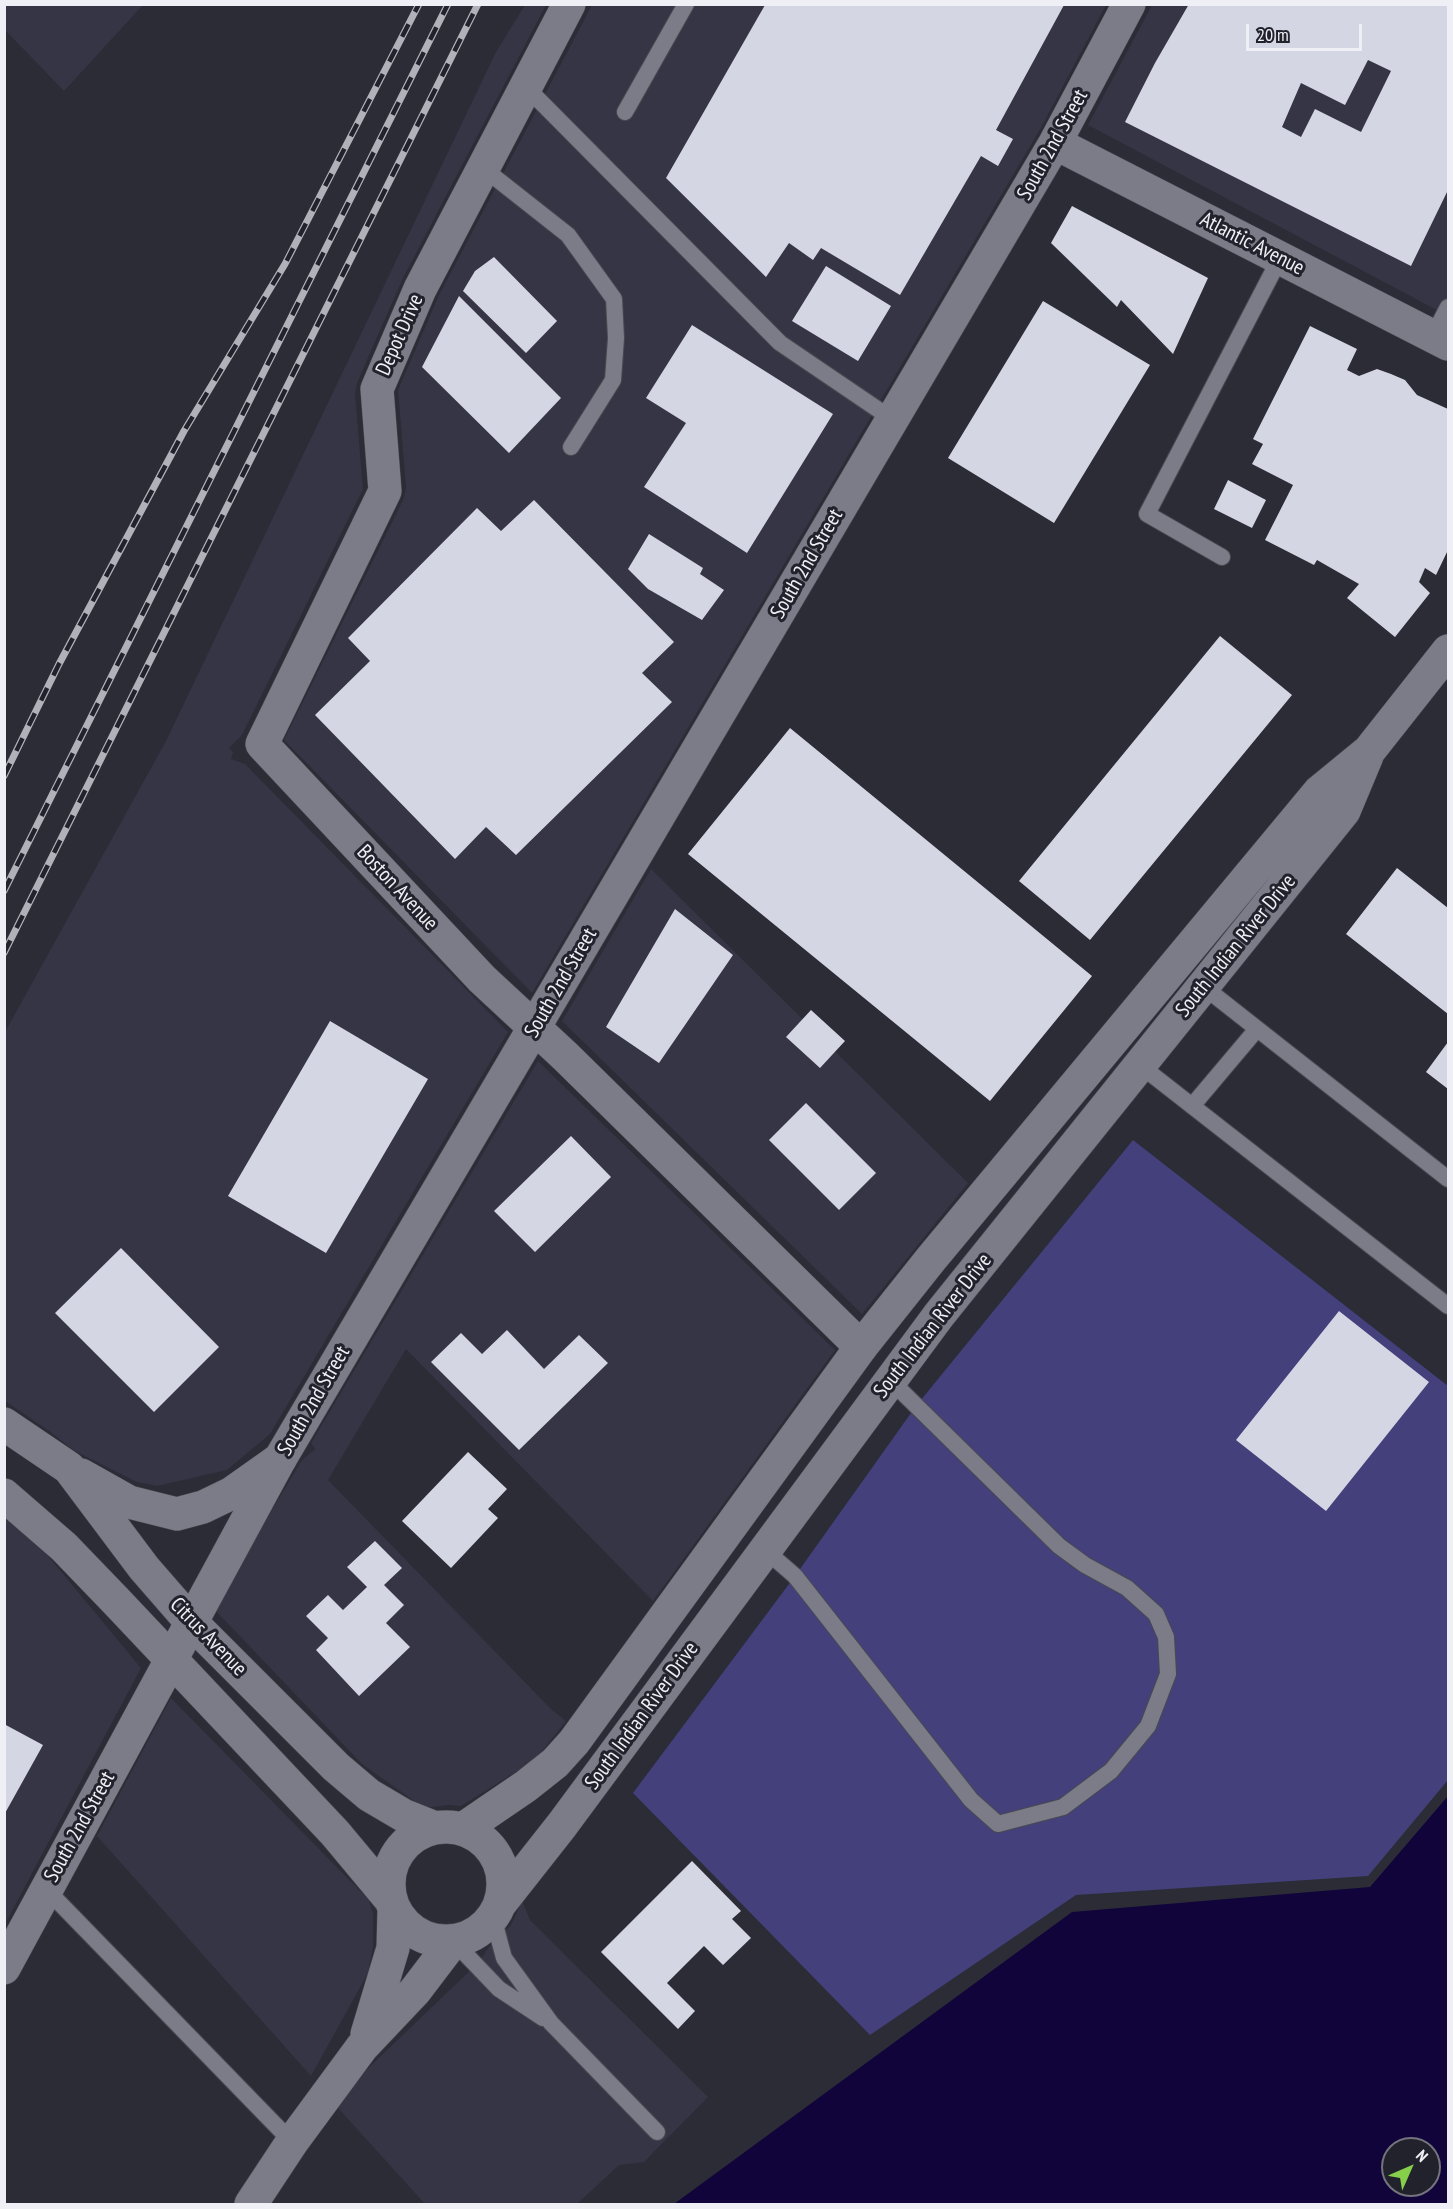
<!DOCTYPE html>
<html>
<head>
<meta charset="utf-8">
<style>
	body { margin:0 }
	#map { position:relative; width:1453px; height:2209px; overflow:hidden; background:#2b2c36; font-family:"PT Sans Narrow",sans-serif }
	canvas { display:block }
	.frame { position:absolute; inset:0; border:6px solid #eff0f6; pointer-events:none }
	.north { position:absolute; left:1381px; top:2137px; width:60px; height:60px; box-sizing:border-box; background:#22222c; border:2px solid #74747d; border-radius:50%; rotate:45deg; font-size:16px; font-weight:700; line-height:24px; text-align:center; color:#eff0f6 }
	.north::after { content:''; display:block; margin:auto; width:21px; height:27px; background:#86cf4b; clip-path:polygon(50% 0,100% 100%,50% 72%,0 100%) }
	.scale { position:absolute; left:1246px; top:24px; width:116px; height:27px; box-sizing:border-box; border:3px solid #eff0f6; border-top:0; padding-left:8px; font-size:18px; line-height:21px; white-space:nowrap; color:#eff0f6; -webkit-text-stroke:4px #22222c; paint-order:stroke }
</style>
</head>
<body>
<div id="map">
<canvas width="1453" height="2209"></canvas>
<div class="frame"></div>
<div class="north">N</div>
<div class="scale">20 m</div>
</div>
<script>
const g = document.querySelector('canvas').getContext('2d');
g.lineJoin = 'round';
function fillPath(path, color) { g.fillStyle = color; g.fill(path, 'evenodd'); }
const toPath = rows => new Path2D(rows.map(r => 'M' + r).join(''));
function strokePath(path, color, width, dash) { g.strokeStyle = color; g.lineWidth = width; g.lineCap = dash ? 'butt' : 'round'; g.setLineDash(dash || []); g.stroke(path); }
function write(font, color, halo, rows, align = 'center') {
  g.font = font + ' "PT Sans Narrow",sans-serif'; g.lineWidth = 6; g.setLineDash([]); g.textBaseline = 'middle'; g.strokeStyle = halo; g.fillStyle = color; for (const [text, x, y, turn = 0] of rows) {
    g.save(); g.translate(x, y); g.rotate((+turn || 0) * Math.PI / 180); g.textAlign = isNaN(turn) ? turn : align; if (halo) g.strokeText(text, 0, 0); g.fillText(text, 0, 0); g.restore();
  }
}
const built = toPath([
	[4,5,5,4,143,5,64,91,5,30],
	[525,5,546,5,402,280,357,383,355,394,363,489,242,735,229,748,233,752,231,759,245,764,508,1032,270,1434,227,1470,157,1486,137,1482,73,1450,48,1430,5,1401,5,1032,166,741,496,52],
	[592,5,1106,5,1042,126,532,993,284,740,404,498,406,487,398,390,439,295],
	[1152,5,1448,5,1448,316,1088,125],
	[651,869,968,1183,862,1314,562,1021],
	[538,1061,835,1350,653,1601,406,1349,328,1480,551,1709,566,1721,535,1760,461,1806,449,1805,424,1808,362,1764,213,1608,302,1460,315,1449,311,1443],
	[5,1513,39,1545,141,1668,5,1924],
	[171,1698,369,1900,373,1914,373,1946,368,1973,311,2076,97,1836],
	[522,1901,530,1920,708,2097,644,2162,619,2165,577,2204,425,2204,338,2108,359,2077,480,1961,488,1948,511,1925]
]);
const green = toPath([
	[1133,1140,1448,1386,1448,1780,1368,1876,1076,1895,870,2035,633,1793,795,1576,916,1406]
]);
const water = toPath([
	[1448,1796,1448,2204,674,2204,1072,1912,1370,1887],
	[1393,2149,1429,2149,1429,2185,1393,2185]
]);
const building = toPath([
	[1189,4,1448,6,1448,190,1411,266,1125,122,1155,63],
	[1368,60,1391,71,1361,132,1315,109,1301,137,1282,127,1301,83,1345,105],
	[765,5,1064,5,996,130,1013,139,998,166,981,156,900,295,821,248,813,260,789,243,766,277,666,178],
	[1072,206,1208,278,1173,354,1121,300,1117,307,1051,243],
	[494,257,557,321,526,353,463,291,475,271],
	[826,266,891,306,858,361,792,321],
	[459,296,561,398,509,453,422,367],
	[1043,301,1150,365,1054,523,948,458],
	[692,325,833,414,747,553,644,487,686,423,646,398],
	[1310,326,1357,349,1347,370,1359,376,1377,369,1391,374,1405,380,1417,395,1448,409,1448,550,1436,575,1425,568,1419,582,1430,593,1395,637,1347,598,1359,584,1317,560,1314,565,1265,540,1293,485,1252,464,1263,444,1253,439],
	[1228,480,1266,500,1252,528,1214,509],
	[534,500,674,642,642,673,672,702,516,855,486,827,455,859,315,715,370,661,348,638,477,508,501,531],
	[649,534,703,568,700,574,724,590,702,620,648,589,628,569],
	[1220,636,1292,695,1090,940,1019,881],
	[790,728,1092,976,990,1101,688,854],
	[1397,868,1448,908,1448,1014,1346,934],
	[675,909,733,955,659,1063,606,1027],
	[811,1010,845,1041,820,1068,786,1037],
	[330,1021,428,1079,326,1253,228,1196],
	[1448,1042,1448,1089,1426,1072],
	[806,1103,876,1173,839,1210,769,1140],
	[571,1136,611,1177,535,1252,494,1211],
	[121,1248,219,1347,154,1412,55,1313],
	[1339,1311,1429,1382,1326,1511,1236,1440],
	[507,1330,544,1369,579,1335,608,1363,519,1450,431,1362,461,1333,482,1354],
	[468,1452,507,1489,488,1509,498,1518,451,1568,402,1521],
	[375,1541,402,1568,384,1585,404,1605,386,1623,410,1647,359,1696,316,1650,328,1638,306,1616,328,1595,343,1610,367,1587,347,1567],
	[4,1724,43,1745,4,1815],
	[692,1861,741,1911,732,1919,751,1938,723,1965,704,1946,667,1983,695,2011,678,2029,601,1952]
]);
const lane = toPath([
	[526,87,780,343,892,419],
	[625,112,686,4],
	[483,168,568,235,614,299,616,338,613,380,571,447],
	[1433,336,1448,307],
	[1222,557,1147,514,1280,258],
	[1204,987,1448,1179],
	[1141,1066,1448,1306],
	[1192,1106,1257,1029],
	[765,1550,795,1576,971,1800,998,1824,1063,1807,1111,1771,1148,1726,1168,1674,1166,1637,1156,1614,1127,1588,1085,1565,1059,1546,890,1380],
	[46,1889,292,2142],
	[493,1917,504,1958,551,2023,657,2132],
	[453,1941,499,1989,543,2018]
]);
const street = toPath([
	[569,4,420,289,377,389,385,491,262,744,482,979,565,1056,861,1347],
	[1055,143,1448,344],
	[4,1968,280,1459,1055,143,1129,4]
]);
const secondary = toPath([
	[4,1424,69,1468,144,1568,191,1622,336,1767,369,1795,403,1815,433,1827],
	[81,1475,129,1502,177,1514,203,1507,232,1493,280,1459],
	[4,1495,64,1547,117,1602,335,1833,390,1899],
	'389 1884a57 57 0 1 1 114 0a57 57 0 1 1-114 0Z',
	[463,1829,526,1786,555,1763,574,1742,861,1347,931,1259,1319,792,1369,751,1448,651],
	[499,1905,562,1825,939,1315,1344,811,1367,756],
	[367,2034,393,1948,394,1909],
	[251,2204,292,2142,362,2047,415,1991,453,1941]
]);
const rail = toPath([
	[4,776,59,664,184,431,285,264,419,4],
	[4,891,448,4],
	[4,953,478,4]
]);
const streetNames = [
	["South 2nd Street",1053,145,-61],
	["Atlantic Avenue",1252,244,27],
	["Depot Drive",400,335,-66],
	["South 2nd Street",807,564,-60],
	["Boston Avenue",397,888,47],
	["South Indian River Drive",1236,946,-51],
	["South 2nd Street",561,983,-60],
	["South Indian River Drive",933,1326,-52],
	["South 2nd Street",314,1401,-60],
	["Citrus Avenue",208,1637,46],
	["South Indian River Drive",642,1716,-54],
	["South 2nd Street",80,1827,-61]
];
fillPath(built, '#353545');
fillPath(green, '#43407b');
fillPath(water, '#11043b');
fillPath(building, '#d5d6e3');
strokePath(lane, '#494951', 18);
strokePath(street, '#494951', 34);
strokePath(secondary, '#494951', 34);
strokePath(lane, '#7c7c88', 16);
strokePath(street, '#7c7c88', 33);
strokePath(secondary, '#7c7c88', 33);
strokePath(rail, '#b1b2b9', 7);
strokePath(rail, '#22222c', 4.5, [14]);
write('21px', '#eff0f6', '#22222c', streetNames);
</script>
</body>
</html>
